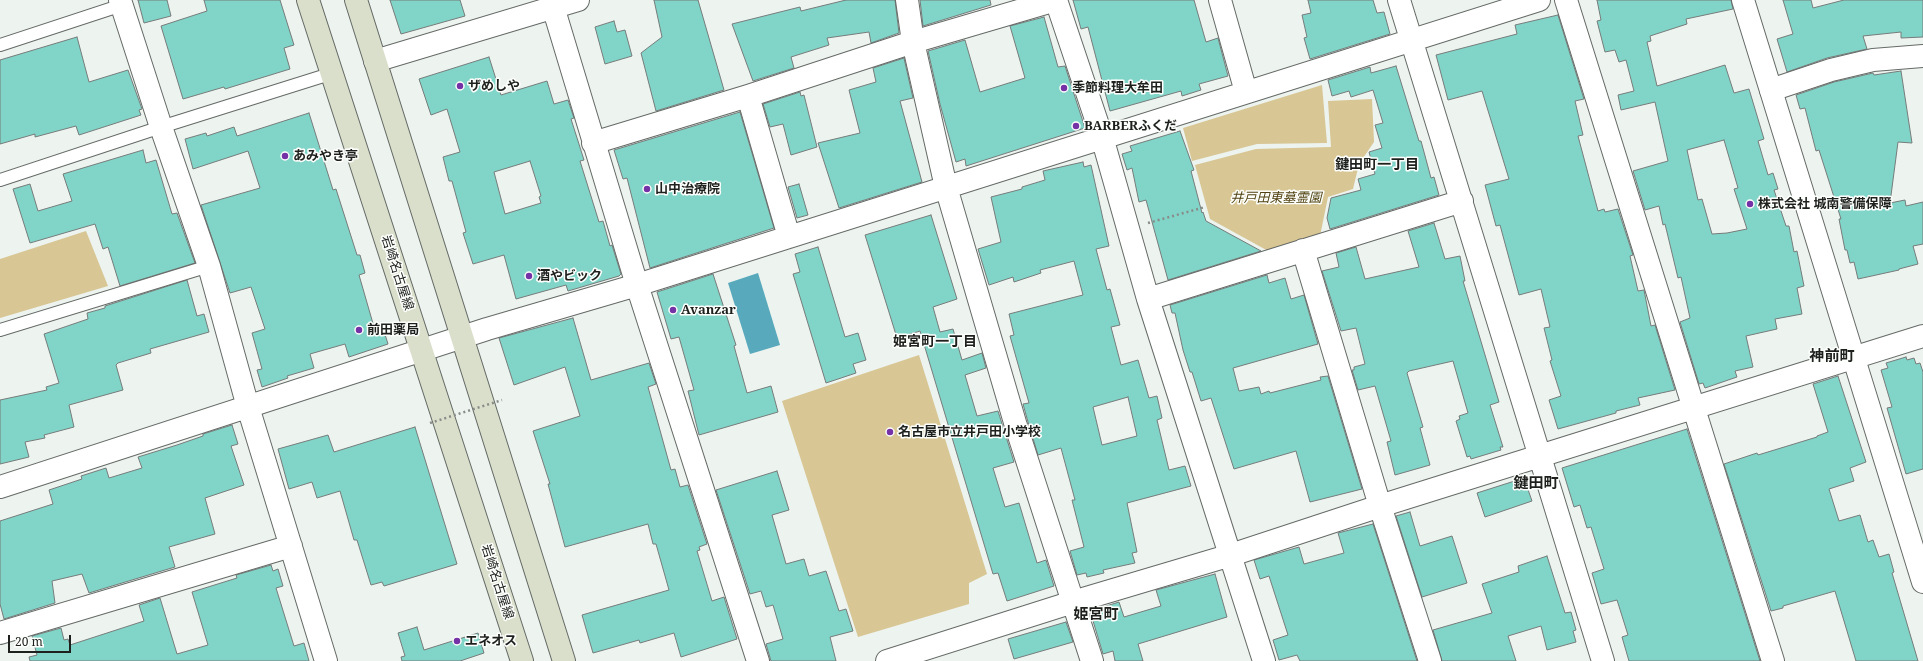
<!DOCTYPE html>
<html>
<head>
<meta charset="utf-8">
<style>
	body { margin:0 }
	#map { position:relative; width:1923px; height:661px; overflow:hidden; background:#edf3ef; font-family:"Noto Serif",serif }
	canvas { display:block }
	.scale { position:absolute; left:8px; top:635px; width:63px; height:18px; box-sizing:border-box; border:2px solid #1e201e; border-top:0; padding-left:5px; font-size:12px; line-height:14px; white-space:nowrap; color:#1e201e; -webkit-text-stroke:3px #fdfffd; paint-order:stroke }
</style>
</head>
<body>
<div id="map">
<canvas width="1923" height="661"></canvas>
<div class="scale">20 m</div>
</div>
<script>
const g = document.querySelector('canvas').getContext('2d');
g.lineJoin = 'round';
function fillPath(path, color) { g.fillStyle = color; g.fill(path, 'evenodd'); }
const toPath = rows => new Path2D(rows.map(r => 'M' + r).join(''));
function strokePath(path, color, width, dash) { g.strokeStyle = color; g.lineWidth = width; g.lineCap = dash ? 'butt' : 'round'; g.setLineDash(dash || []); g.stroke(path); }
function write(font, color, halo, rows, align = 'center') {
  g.font = font + ' "Noto Serif","Noto Sans JP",serif'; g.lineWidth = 3; g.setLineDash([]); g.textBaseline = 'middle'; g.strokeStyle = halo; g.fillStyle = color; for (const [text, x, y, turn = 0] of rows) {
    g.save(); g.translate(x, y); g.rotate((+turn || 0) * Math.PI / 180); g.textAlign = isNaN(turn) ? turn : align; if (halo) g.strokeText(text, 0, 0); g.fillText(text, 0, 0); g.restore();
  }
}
const green = toPath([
	[1322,85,1327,143,1257,144,1192,161,1183,128],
	[1372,99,1374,142,1359,164,1353,189,1328,197,1320,236,1270,252,1210,219,1195,165,1256,149,1331,147,1328,101],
	[86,231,108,286,0,318,0,259],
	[919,355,987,574,969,583,969,604,858,637,782,401]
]);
const water = toPath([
	[758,273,780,345,750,354,728,283]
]);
const building = toPath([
	[138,0,167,0,171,16,144,23,138,0],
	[204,0,280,0,294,45,284,48,290,69,225,89,224,87,183,99,161,26,207,11,204,0],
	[390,0,460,0,465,16,401,34,390,0],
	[654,0,698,0,724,90,656,111,641,53,662,37,654,0],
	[846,0,895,0,899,33,871,43,869,32,827,38,829,45,791,57,794,68,753,81,732,24,800,7,801,11,846,0],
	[920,0,990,0,991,5,923,26,920,0],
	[1073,0,1194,0,1206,42,1218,38,1228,76,1199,84,1201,90,1182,96,1181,91,1110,111,1088,27,1081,29,1073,0],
	[1308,0,1373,0,1377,13,1384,12,1390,34,1310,59,1304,38,1307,37,1302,15,1311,13,1308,0],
	[1597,0,1731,0,1733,9,1686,19,1687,24,1650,36,1651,41,1647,42,1657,86,1725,65,1734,93,1749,89,1764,139,1758,141,1768,175,1773,173,1778,189,1774,190,1786,226,1789,226,1794,252,1797,251,1804,286,1797,288,1802,314,1775,319,1777,329,1746,336,1753,367,1735,371,1737,377,1705,388,1703,383,1699,384,1680,322,1690,318,1681,277,1678,278,1665,224,1663,225,1659,206,1645,210,1633,171,1668,161,1655,102,1621,110,1618,95,1634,91,1626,60,1619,62,1615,50,1605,52,1597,21,1601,20,1597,0],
	[1724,140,1738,188,1734,189,1747,229,1727,233,1712,234,1702,199,1698,200,1687,150,1724,140],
	[1783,0,1811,0,1813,8,1844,0,1923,0,1923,37,1901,38,1901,32,1863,36,1867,49,1827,58,1787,72,1777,39,1793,34,1783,0],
	[1558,15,1584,99,1575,101,1583,135,1578,136,1598,211,1604,209,1605,212,1618,209,1633,255,1630,256,1638,291,1644,290,1651,326,1655,325,1675,390,1638,398,1640,405,1616,411,1616,413,1558,429,1549,400,1561,396,1550,361,1552,360,1544,328,1550,327,1541,289,1519,295,1500,225,1496,226,1485,185,1509,179,1482,91,1448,100,1436,55,1517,34,1515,25,1558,15],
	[1044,17,1058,67,1065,66,1085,128,966,166,965,159,956,162,940,104,928,51,965,40,980,92,1012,82,1025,78,1010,26,1044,17],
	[614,21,617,32,625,30,632,56,605,64,595,27,614,21],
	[77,37,89,82,128,70,142,109,139,110,141,115,79,135,76,126,35,137,35,134,0,144,0,60,77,37],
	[489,57,501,95,547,81,554,104,568,100,574,118,571,119,584,160,580,161,599,222,603,221,610,246,612,245,621,274,619,276,568,291,566,285,516,299,504,255,473,264,463,233,466,232,452,181,449,181,443,157,460,152,447,109,431,115,419,79,489,57],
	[530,161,541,196,539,197,541,203,505,214,494,172,530,161],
	[904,58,913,98,900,101,922,182,839,208,818,143,860,133,849,90,876,82,873,68,904,58],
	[1396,66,1419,141,1421,141,1431,178,1434,177,1439,195,1330,229,1327,218,1331,198,1361,190,1358,179,1375,174,1369,152,1382,148,1375,125,1383,123,1373,90,1351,97,1349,91,1332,96,1328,80,1370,67,1371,73,1396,66],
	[1901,71,1912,143,1898,142,1890,203,1905,200,1906,206,1923,202,1923,244,1913,246,1918,264,1899,269,1899,270,1858,279,1854,262,1850,263,1847,250,1845,250,1839,219,1841,219,1819,150,1816,151,1805,108,1800,109,1796,95,1834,82,1873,73,1874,75,1901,71],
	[800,92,801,96,804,95,817,147,791,155,783,124,770,127,763,104,800,92],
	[740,112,774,228,650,268,627,178,623,179,614,150,740,112],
	[309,113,333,190,336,189,357,255,360,255,365,273,359,275,374,327,382,325,388,344,349,357,345,344,310,354,314,368,287,376,288,378,262,387,257,370,262,369,252,333,265,329,251,287,230,293,201,205,260,188,248,151,193,169,185,139,206,133,207,136,234,127,237,136,309,113],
	[1180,131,1194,170,1191,171,1202,213,1203,212,1206,221,1261,251,1168,280,1146,200,1139,202,1132,168,1127,170,1122,154,1132,151,1130,146,1180,131],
	[143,150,146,163,156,160,172,214,177,213,195,263,120,286,108,247,103,249,95,224,30,243,13,189,30,184,38,211,72,201,63,174,143,150],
	[1083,162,1084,167,1091,165,1109,246,1096,249,1107,290,1110,289,1120,325,1111,327,1121,365,1138,360,1149,398,1157,396,1162,418,1157,420,1169,470,1185,466,1191,486,1127,503,1137,552,1132,553,1135,563,1103,570,1104,573,1087,577,1086,573,1077,575,1070,551,1084,547,1072,500,1075,500,1061,448,1038,455,1028,422,1023,404,1029,403,1010,336,1014,335,1009,314,1083,295,1074,261,1040,270,1041,273,1014,282,1013,277,989,285,978,249,1001,242,991,197,1022,189,1022,187,1045,180,1043,171,1083,162],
	[1128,397,1137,436,1102,445,1093,407,1128,397],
	[799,184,808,215,797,218,788,187,799,184],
	[931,215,957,299,933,307,940,332,953,329,962,360,982,353,986,368,965,375,977,416,998,411,1014,462,993,468,1005,507,1019,503,1037,563,1046,560,1054,586,1007,601,998,573,993,574,920,331,897,338,865,235,931,215],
	[1434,223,1445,259,1460,256,1465,281,1463,281,1499,402,1490,405,1503,447,1500,447,1501,450,1471,459,1470,456,1467,457,1456,421,1460,419,1459,416,1468,413,1453,361,1409,371,1407,373,1423,427,1420,428,1430,465,1395,475,1387,442,1391,441,1375,386,1358,390,1352,370,1354,370,1354,367,1365,364,1356,328,1341,331,1322,271,1339,267,1336,253,1356,247,1365,279,1419,267,1408,231,1434,223],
	[818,247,845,337,858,333,866,360,853,364,856,373,826,383,793,274,800,272,795,254,818,247],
	[713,274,736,345,734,346,747,393,771,386,778,412,699,435,688,391,694,390,679,337,671,339,657,292,713,274],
	[1267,275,1269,283,1285,278,1291,299,1304,295,1318,344,1233,368,1239,391,1259,387,1261,394,1269,391,1270,393,1321,380,1320,377,1328,376,1362,489,1310,502,1296,451,1234,469,1211,398,1201,401,1192,372,1190,372,1183,350,1175,313,1172,313,1170,305,1267,275],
	[187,280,197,316,204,314,209,332,150,349,151,353,118,363,116,365,123,390,69,405,74,427,44,435,45,438,25,442,29,457,0,464,0,400,47,390,46,387,59,383,44,334,88,319,87,313,105,308,105,306,187,280],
	[573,318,591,380,649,363,656,384,648,387,671,470,675,469,680,487,688,485,707,544,699,547,700,550,697,551,712,601,724,597,737,639,681,657,674,633,640,643,639,640,593,653,582,615,669,590,656,544,653,544,648,524,565,547,548,484,550,484,533,431,580,416,565,367,514,385,499,338,573,318],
	[1906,357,1907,360,1914,358,1916,364,1920,363,1923,372,1923,469,1906,474,1887,408,1892,407,1881,370,1888,368,1886,363,1906,357],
	[1838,376,1866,462,1850,468,1854,481,1829,489,1839,521,1860,515,1868,542,1873,540,1879,557,1889,554,1894,572,1892,573,1918,661,1856,661,1835,591,1783,606,1783,608,1771,611,1724,464,1757,453,1758,455,1817,437,1817,436,1828,432,1813,384,1838,376],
	[232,425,238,444,231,446,244,485,205,498,215,534,169,547,175,567,89,593,82,574,52,581,55,603,4,619,0,604,0,521,53,504,49,490,82,479,81,476,106,468,109,478,142,468,138,457,177,445,203,436,203,434,232,425],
	[415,427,457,564,384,586,382,582,371,585,357,540,354,540,340,491,317,498,312,482,289,489,278,449,328,435,334,452,415,427],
	[1687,429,1760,661,1629,661,1622,637,1628,635,1617,600,1601,604,1592,573,1604,569,1591,527,1587,528,1580,505,1574,507,1562,468,1687,429],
	[777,471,789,510,772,515,786,564,804,559,809,576,826,571,839,611,846,609,853,631,830,637,836,661,771,661,766,644,783,639,773,605,766,607,761,591,750,594,716,490,777,471],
	[1524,478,1532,501,1485,517,1477,493,1524,478],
	[1410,512,1420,546,1452,536,1467,583,1422,597,1396,516,1410,512],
	[1373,524,1417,661,1300,661,1297,655,1279,660,1273,640,1288,635,1269,576,1260,579,1254,560,1299,547,1304,564,1344,553,1338,533,1373,524],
	[1547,556,1565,613,1571,612,1576,630,1573,631,1576,642,1547,650,1541,626,1508,636,1516,661,1442,661,1433,630,1492,613,1482,584,1519,572,1518,566,1547,556],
	[271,565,273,571,278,569,283,586,276,588,294,646,304,643,309,661,30,661,29,657,37,655,32,636,61,628,64,640,68,639,70,645,144,621,139,605,160,598,177,654,208,645,192,592,237,578,236,575,271,565],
	[1215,574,1227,617,1138,644,1143,661,1115,661,1113,651,1103,654,1090,611,1119,602,1124,617,1161,606,1156,590,1215,574],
	[1066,622,1073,642,1014,659,1008,639,1066,622],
	[417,627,424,650,478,633,484,653,460,661,402,661,401,657,405,656,398,633,417,627]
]);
const path = toPath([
	[1148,223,1205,207]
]);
const service = toPath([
	[0,45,122,5],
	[0,180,161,127,333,73],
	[0,330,209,266]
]);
const minor = toPath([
	[120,0,161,127,209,266,248,407,326,661],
	[551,0,637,285,758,661],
	[907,0,913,42,946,187,1016,426,1092,661],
	[1056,0,1102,137,1148,299,1264,661],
	[1220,0,1246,92],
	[1399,0,1603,661],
	[1566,0,1773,661],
	[375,61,578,0],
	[1771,90,1831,70,1873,60,1923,56],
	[748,96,789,237],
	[593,143,748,96,913,42,1056,0],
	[1303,250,1380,506,1430,661],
	[1148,299,1462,201],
	[0,487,487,329,637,285,1539,0],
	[0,633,291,546],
	[887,661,1073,602,1231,555,1380,506,1923,336]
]);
const tertiary = toPath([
	[1743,0,1923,582]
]);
const secondary = toPath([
	[308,0,522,661],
	[356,0,564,661]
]);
const pathBridge = toPath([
	[430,423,502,400]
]);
const markers = [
	[460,86,4,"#7531a6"],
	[1064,88,4,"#7531a6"],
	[1076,126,4,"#7531a6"],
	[285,156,4,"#7531a6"],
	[647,189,4,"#7531a6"],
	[1750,204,4,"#7531a6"],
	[529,276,4,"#7531a6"],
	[673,310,4,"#7531a6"],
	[359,330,4,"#7531a6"],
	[890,432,4,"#7531a6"],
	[457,641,4,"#7531a6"]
];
const poiNames = [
	["ザめしや",468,86],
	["季節料理大牟田",1072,88],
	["BARBERふくだ",1084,126],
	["あみやき亭",293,156],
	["山中治療院",655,189],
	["株式会社 城南警備保障",1758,204],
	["酒やビック",537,276],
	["Avanzar",681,310],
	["前田薬局",367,330],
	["名古屋市立井戸田小学校",898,432],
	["エネオス",465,641]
];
const parkNames = [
	["井戸田東墓霊園",1276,198]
];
const streetNames = [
	["岩崎名古屋線",397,273,72],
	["岩崎名古屋線",497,582,72]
];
const neighbourhoodNames = [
	["鍵田町一丁目",1377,165],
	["姫宮町一丁目",935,342]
];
const quarterNames = [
	["神前町",1832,357],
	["鍵田町",1536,484],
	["姫宮町",1096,615]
];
fillPath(green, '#d8c694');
fillPath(water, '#59a9bc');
fillPath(building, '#81d4c8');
strokePath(building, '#757c7a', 1);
strokePath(service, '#656a66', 14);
strokePath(minor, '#656a66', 24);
strokePath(tertiary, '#656a66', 24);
strokePath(secondary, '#656a66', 24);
strokePath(path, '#888c89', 2.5, [2, 3]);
strokePath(service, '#fff', 12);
strokePath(minor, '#fff', 22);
strokePath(tertiary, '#fff', 22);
strokePath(secondary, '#d9dfca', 22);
strokePath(pathBridge, '#888c89', 2.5, [2, 3]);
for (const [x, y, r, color] of markers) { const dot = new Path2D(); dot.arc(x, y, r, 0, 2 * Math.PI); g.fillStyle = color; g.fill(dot); strokePath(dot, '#fdfffd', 1.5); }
write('bold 13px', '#1e201e', '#fdfffd', poiNames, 'left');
write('italic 13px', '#514211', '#fdfffd', parkNames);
write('13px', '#1e201e', '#fdfffd', streetNames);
write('bold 14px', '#1e201e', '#fdfffd', neighbourhoodNames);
write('bold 15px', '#1e201e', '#fdfffd', quarterNames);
</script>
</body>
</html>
